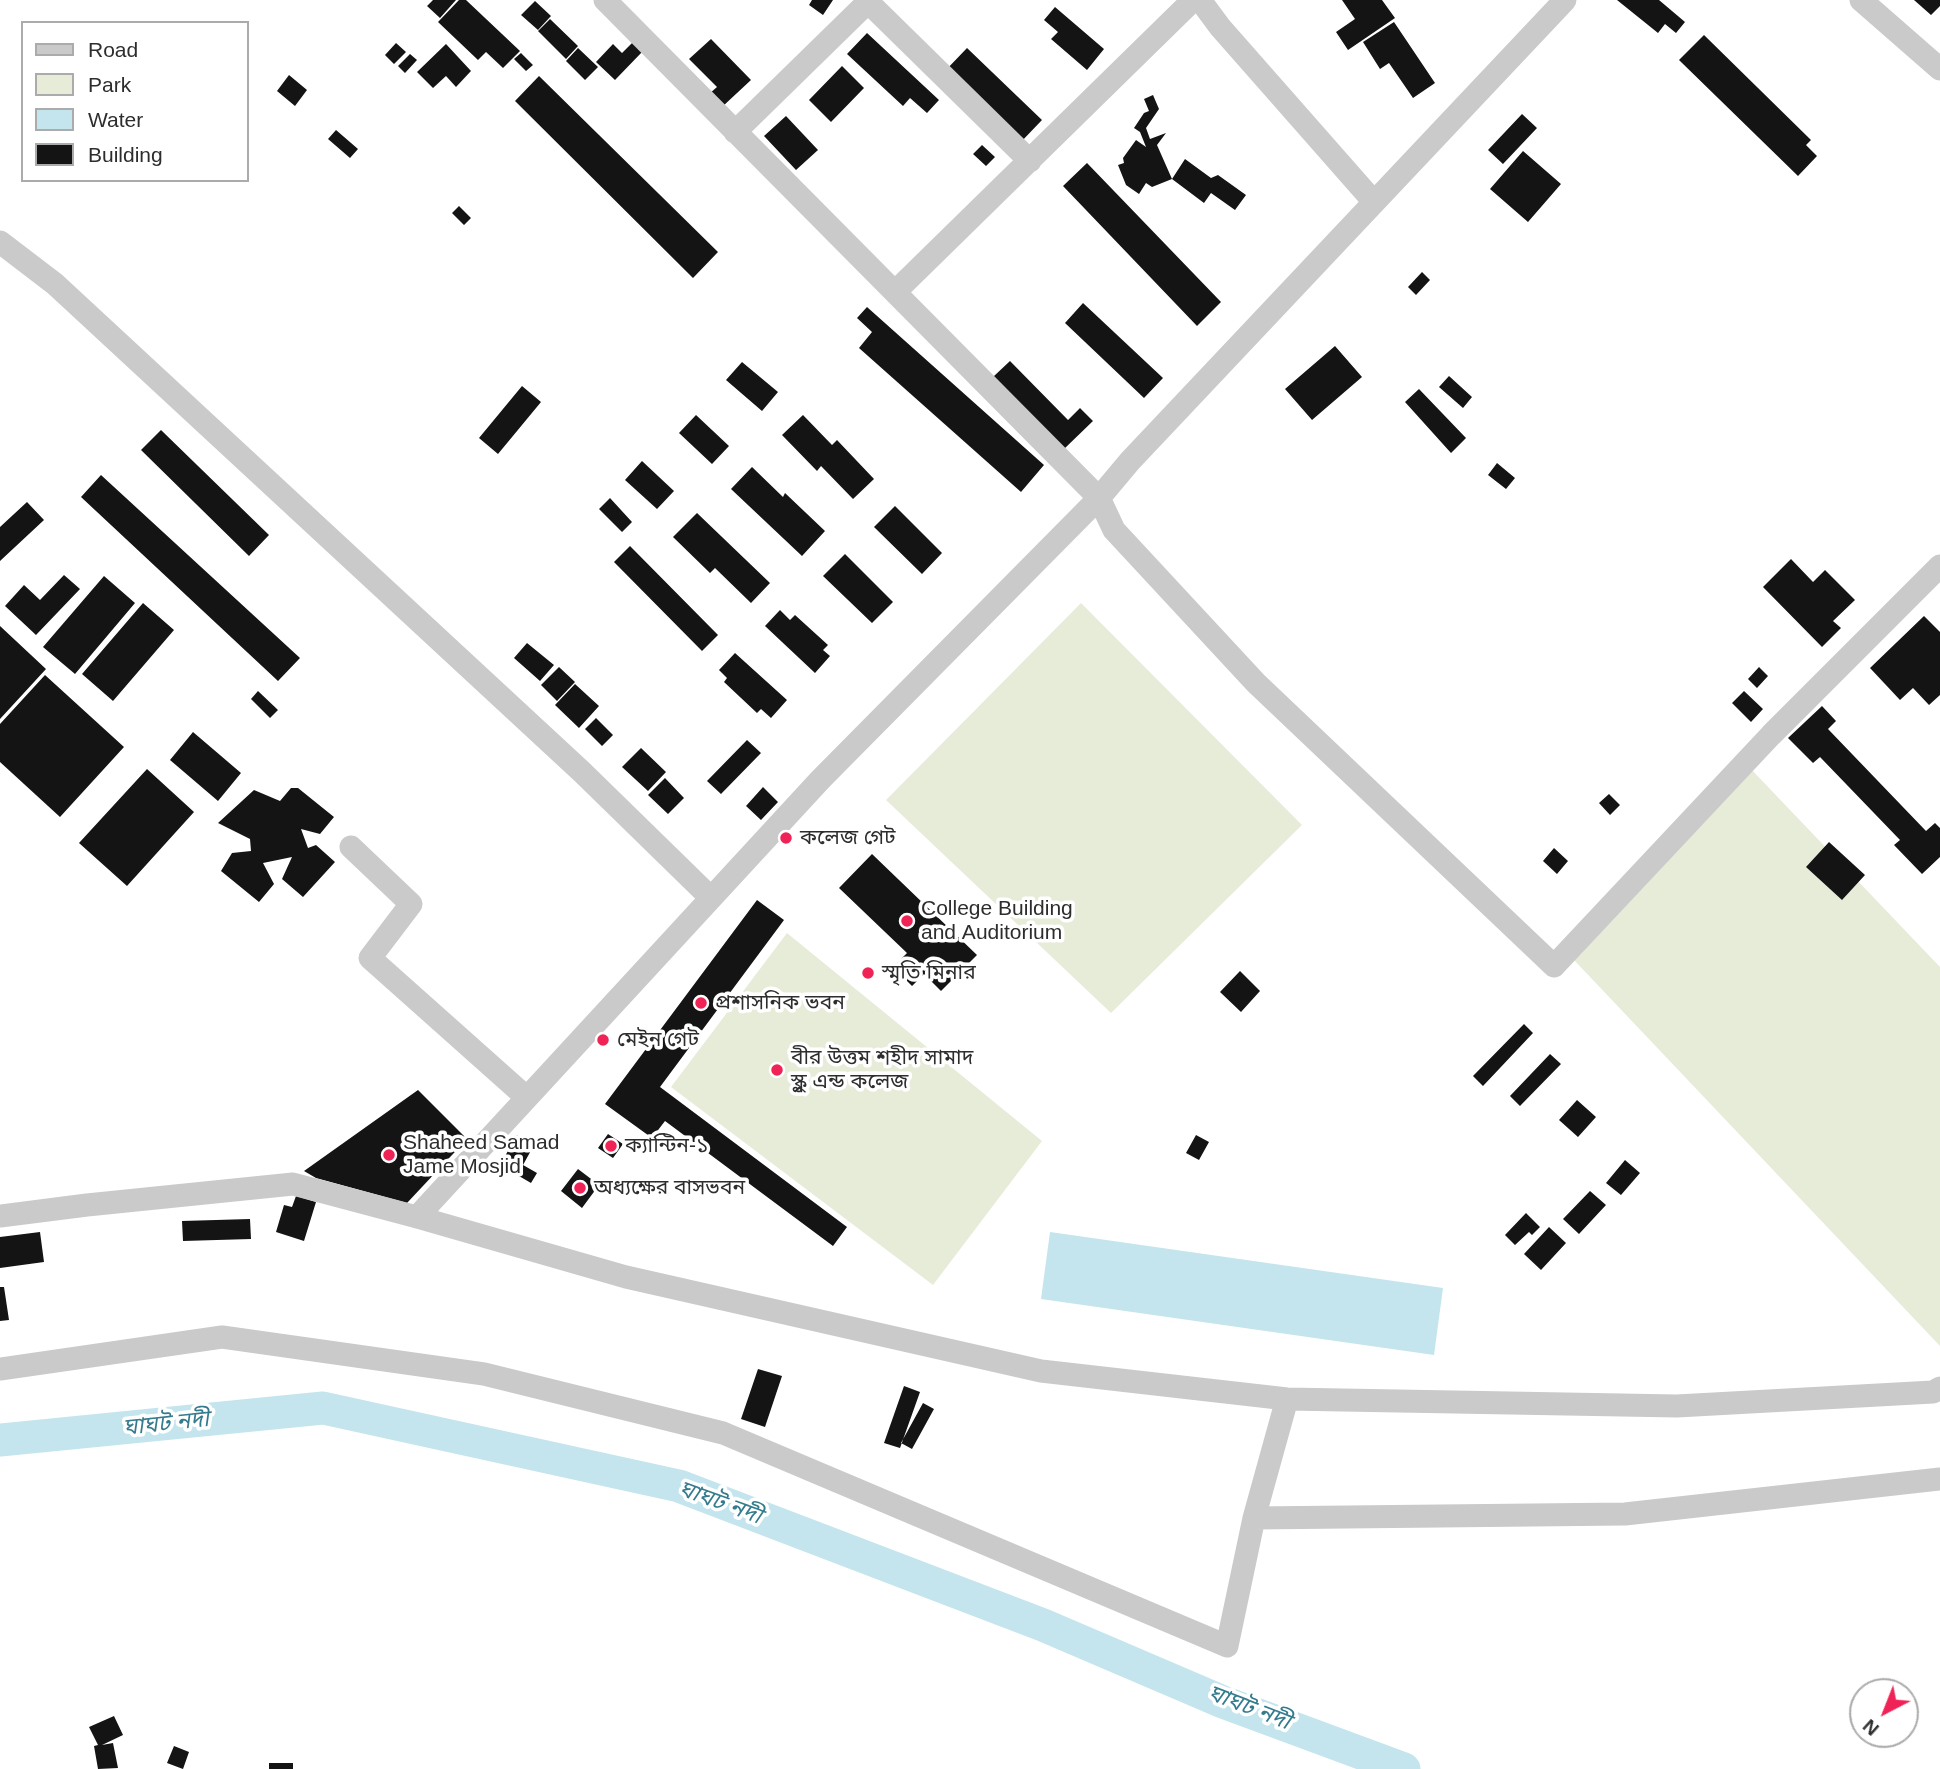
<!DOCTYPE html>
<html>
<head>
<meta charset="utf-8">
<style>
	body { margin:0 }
	#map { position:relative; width:1940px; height:1769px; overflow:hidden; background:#fff; font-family:Arial,sans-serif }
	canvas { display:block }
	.legend { position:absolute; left:21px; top:21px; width:228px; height:161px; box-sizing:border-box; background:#fff; border:2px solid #ababab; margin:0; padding:9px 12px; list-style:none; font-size:21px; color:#2d2d2d }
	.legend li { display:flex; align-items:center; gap:14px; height:35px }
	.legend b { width:35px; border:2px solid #ababab }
	.north { position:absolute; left:1849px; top:1678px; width:70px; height:70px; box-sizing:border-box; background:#fff; border:2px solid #ababab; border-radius:50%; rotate:222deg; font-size:19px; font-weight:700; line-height:28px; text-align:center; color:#2d2d2d }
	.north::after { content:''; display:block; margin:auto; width:24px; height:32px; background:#f02357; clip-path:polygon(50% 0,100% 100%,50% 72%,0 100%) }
</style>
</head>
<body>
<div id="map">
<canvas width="1940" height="1769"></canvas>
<ul class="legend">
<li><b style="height:9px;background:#cacaca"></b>Road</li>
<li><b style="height:19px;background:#e7ecd9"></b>Park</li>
<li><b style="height:19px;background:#c4e5ed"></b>Water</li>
<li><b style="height:19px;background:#141414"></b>Building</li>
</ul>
<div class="north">N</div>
</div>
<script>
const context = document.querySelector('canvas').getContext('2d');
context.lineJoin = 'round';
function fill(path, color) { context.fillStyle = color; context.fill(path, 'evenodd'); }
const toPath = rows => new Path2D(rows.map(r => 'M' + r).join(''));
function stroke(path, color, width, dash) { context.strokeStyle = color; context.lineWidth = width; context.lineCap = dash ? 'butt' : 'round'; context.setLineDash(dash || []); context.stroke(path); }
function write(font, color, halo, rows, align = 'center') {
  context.font = font + ' Arial,"Noto Sans Bengali",sans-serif'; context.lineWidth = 7; context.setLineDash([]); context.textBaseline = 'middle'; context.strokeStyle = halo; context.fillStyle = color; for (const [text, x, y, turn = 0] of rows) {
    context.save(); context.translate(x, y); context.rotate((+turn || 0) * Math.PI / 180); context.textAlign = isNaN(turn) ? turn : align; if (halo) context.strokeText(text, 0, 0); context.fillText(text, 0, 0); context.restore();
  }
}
fill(toPath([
	[1081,603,1302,825,1111,1013,886,800],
	[1749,767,1940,967,1940,1346,1573,959],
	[787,933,1042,1141,933,1285,671,1087]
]), '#e7ecd9');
fill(toPath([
	[1050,1232,1443,1288,1434,1355,1041,1299]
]), '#c4e5ed');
stroke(toPath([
	[0,1440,323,1408,679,1486,1043,1625,1223,1702,1404,1769]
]), '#c4e5ed', 33);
fill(toPath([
	[433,0,456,0,440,18,427,6],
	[459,0,466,0,520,51,503,68,486,52,478,60,438,22],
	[812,0,833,0,823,15,809,5],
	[1342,0,1382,0,1395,18,1348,50,1336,32,1355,19],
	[1617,0,1659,0,1685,22,1676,33,1665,24,1658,33],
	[1914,0,1940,0,1940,6,1931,15],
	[535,1,551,16,538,30,521,15],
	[1055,7,1104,49,1087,70,1051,39,1058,32,1044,20],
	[550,19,578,46,566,59,538,31],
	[1394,22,1435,83,1413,98,1389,63,1380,69,1363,42],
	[867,33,939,100,927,113,910,98,903,106,847,54],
	[1704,35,1811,140,1806,145,1817,156,1798,176,1679,60],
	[711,39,751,80,722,107,709,94,717,87,689,59],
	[633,42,643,51,615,80,596,62,613,44,622,53],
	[396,43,406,52,394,64,385,55],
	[446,44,471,71,456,87,446,76,433,88,417,72],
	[578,48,598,67,585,80,566,61],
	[967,48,1042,120,1019,144,944,72],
	[521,53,533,65,526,71,514,59],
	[410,54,417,60,405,73,398,66],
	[842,66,864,88,831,122,809,100],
	[289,75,307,90,295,106,277,91],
	[539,76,718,252,693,278,515,101],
	[1153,95,1159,109,1146,128,1150,139,1166,133,1157,145,1172,179,1185,159,1211,178,1218,175,1246,195,1235,210,1211,193,1204,203,1172,179,1152,187,1146,183,1139,194,1126,185,1118,165,1124,163,1123,158,1136,140,1146,147,1140,132,1134,128,1144,113,1149,111,1144,99],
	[1522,114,1537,128,1503,164,1488,150],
	[786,116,818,150,796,170,764,136],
	[336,130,358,149,350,158,328,139],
	[982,145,995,157,986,166,973,154],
	[1523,151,1561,184,1528,222,1490,189],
	[1087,163,1221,302,1197,326,1063,186],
	[459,206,471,218,464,225,452,213],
	[1422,272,1430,280,1416,295,1408,287],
	[1083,303,1163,378,1144,398,1065,323],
	[867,307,1044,465,1021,492,859,348,872,332,857,318],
	[1335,346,1362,377,1312,420,1285,389],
	[1010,361,1068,420,1080,408,1093,421,1064,449,993,377],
	[742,362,778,392,762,411,726,380],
	[1449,376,1472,397,1463,408,1439,387],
	[522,386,541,402,498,454,479,438],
	[1419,389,1466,438,1451,453,1405,402],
	[696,415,729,446,712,464,679,433],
	[803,415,832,445,837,440,874,479,853,499,821,466,817,471,782,435],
	[161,430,269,535,249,556,141,450],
	[642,461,674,491,657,509,625,480],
	[1497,463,1515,478,1506,489,1488,475],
	[752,467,783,497,785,493,825,531,802,556,731,489],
	[101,475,300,658,278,681,81,497],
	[610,498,632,522,622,532,599,509],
	[27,502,44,520,0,561,0,527],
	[895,506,942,553,922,574,874,527],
	[697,513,770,583,751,603,715,568,710,573,673,537],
	[630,546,718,635,702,651,614,562],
	[845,554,893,602,872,623,823,576],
	[1791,559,1813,582,1825,570,1855,600,1833,621,1841,628,1822,647,1763,587],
	[64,575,80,589,36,635,5,606,24,585,40,600],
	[104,576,135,603,75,674,43,647],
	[143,603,174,630,113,701,82,674],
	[780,610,790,620,795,615,828,645,823,650,830,656,815,673,765,626],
	[1924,616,1940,632,1940,695,1929,705,1913,688,1900,700,1870,668],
	[0,626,46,669,0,719],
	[527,643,554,665,540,681,514,658],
	[735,653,787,700,771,718,761,709,757,713,724,682,727,678,719,670],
	[559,667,575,682,557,701,541,685],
	[1759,667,1768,676,1757,688,1748,679],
	[45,675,124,747,60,817,0,762,0,724],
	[575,684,599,706,579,728,555,705],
	[258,691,278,710,270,718,251,699],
	[1744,691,1763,709,1751,722,1732,703],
	[1822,706,1836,721,1828,729,1926,831,1935,823,1940,828,1940,857,1922,874,1894,845,1900,840,1820,757,1813,763,1788,738],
	[596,718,613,735,602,746,585,729],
	[193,732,241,773,218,801,170,760],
	[747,740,761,753,721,794,707,781],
	[641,748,666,772,648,791,622,767],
	[147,769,194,812,127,886,79,843],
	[665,778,684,798,668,814,648,795],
	[763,787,778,802,761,820,746,806],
	[291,788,298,788,334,817,320,834,301,829,308,848,316,845,335,862,303,897,282,879,292,857,263,863,274,884,259,902,221,871,232,853,251,851,250,839,218,823,254,790,280,801],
	[1609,794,1620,805,1610,815,1599,803],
	[1829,842,1865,875,1842,900,1806,867],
	[1554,848,1568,861,1557,874,1543,861],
	[872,854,977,955,941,991,924,974,912,986,893,967,907,953,839,888],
	[757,900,784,920,660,1087,847,1227,833,1246,665,1121,652,1138,605,1104],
	[1240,971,1260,991,1241,1012,1220,992],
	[1524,1024,1533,1033,1483,1086,1473,1076],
	[1550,1054,1561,1064,1520,1106,1510,1096],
	[418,1090,467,1139,407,1203,316,1178,304,1171],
	[1577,1100,1596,1117,1578,1137,1559,1120],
	[608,1134,623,1144,613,1158,598,1148],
	[517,1135,534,1145,523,1165,537,1173,531,1183,500,1165],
	[1196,1135,1209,1142,1199,1160,1186,1153],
	[1625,1160,1640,1173,1621,1195,1606,1183],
	[578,1169,599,1185,582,1208,561,1191],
	[1590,1191,1606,1205,1579,1234,1563,1219],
	[296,1196,316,1202,304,1241,276,1232,284,1205,292,1207],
	[1526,1213,1540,1227,1532,1235,1529,1232,1515,1245,1505,1235],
	[250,1219,251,1239,183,1241,182,1221],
	[1549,1227,1566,1243,1541,1270,1524,1254],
	[40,1232,44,1262,0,1268,0,1237],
	[0,1287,4,1287,9,1320,0,1321],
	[758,1369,782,1376,765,1427,741,1419],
	[904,1386,920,1392,900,1448,884,1443],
	[923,1403,934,1409,912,1449,901,1443],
	[114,1716,123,1735,102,1745,113,1743,118,1768,98,1769,94,1746,98,1745,89,1727],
	[174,1746,189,1752,183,1769,167,1763],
	[269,1763,293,1763,293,1769,269,1769]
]), '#141414');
stroke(toPath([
	[605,0,1099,498,1114,530,1256,683,1554,966,1771,735,1940,566],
	[866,0,1030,161],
	[1200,0,1220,27,1374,202],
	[1861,0,1940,69],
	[735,132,870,0],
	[0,242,55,284,582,772,711,898],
	[895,292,1193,0],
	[351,847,411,904,370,958,526,1097],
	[0,1216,87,1205,293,1184,417,1217,626,1277,1041,1371,1287,1399,1677,1406,1933,1392,1940,1388],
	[417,1217,820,780,1099,498,1130,461,1565,0],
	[0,1369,222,1337,484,1374,723,1433,1227,1646,1254,1518,1625,1514,1940,1479],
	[1254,1518,1287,1399]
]), '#cacaca', 23);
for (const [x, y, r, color] of [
	[786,838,7,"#f02357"],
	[907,921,7,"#f02357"],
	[868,973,7,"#f02357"],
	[701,1003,7,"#f02357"],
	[603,1040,7,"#f02357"],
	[777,1070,7,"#f02357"],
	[611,1146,7,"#f02357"],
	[389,1155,7,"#f02357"],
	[580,1188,7,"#f02357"]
]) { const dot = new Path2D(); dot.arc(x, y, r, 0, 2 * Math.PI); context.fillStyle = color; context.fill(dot); stroke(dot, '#fff', 2.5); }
write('21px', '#2d2d2d', '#fff', [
	["কলেজ গেট",800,838],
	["College Building",921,909],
	["and Auditorium",921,933],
	["স্মৃতি মিনার",882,973],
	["প্রশাসনিক ভবন",715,1003],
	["মেইন গেট",617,1040],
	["বীর উত্তম শহীদ সামাদ",791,1058],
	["স্কুল এন্ড কলেজ",791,1082],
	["Shaheed Samad",403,1143],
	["Jame Mosjid",403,1167],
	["ক্যান্টিন-১",625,1146],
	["অধ্যক্ষের বাসভবন",594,1188]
], 'left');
write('italic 23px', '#347b8d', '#fff', [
	["ঘাঘট নদী",166,1424,-6],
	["ঘাঘট নদী",720,1503,20],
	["ঘাঘট নদী",1249,1708,21]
]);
</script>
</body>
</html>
